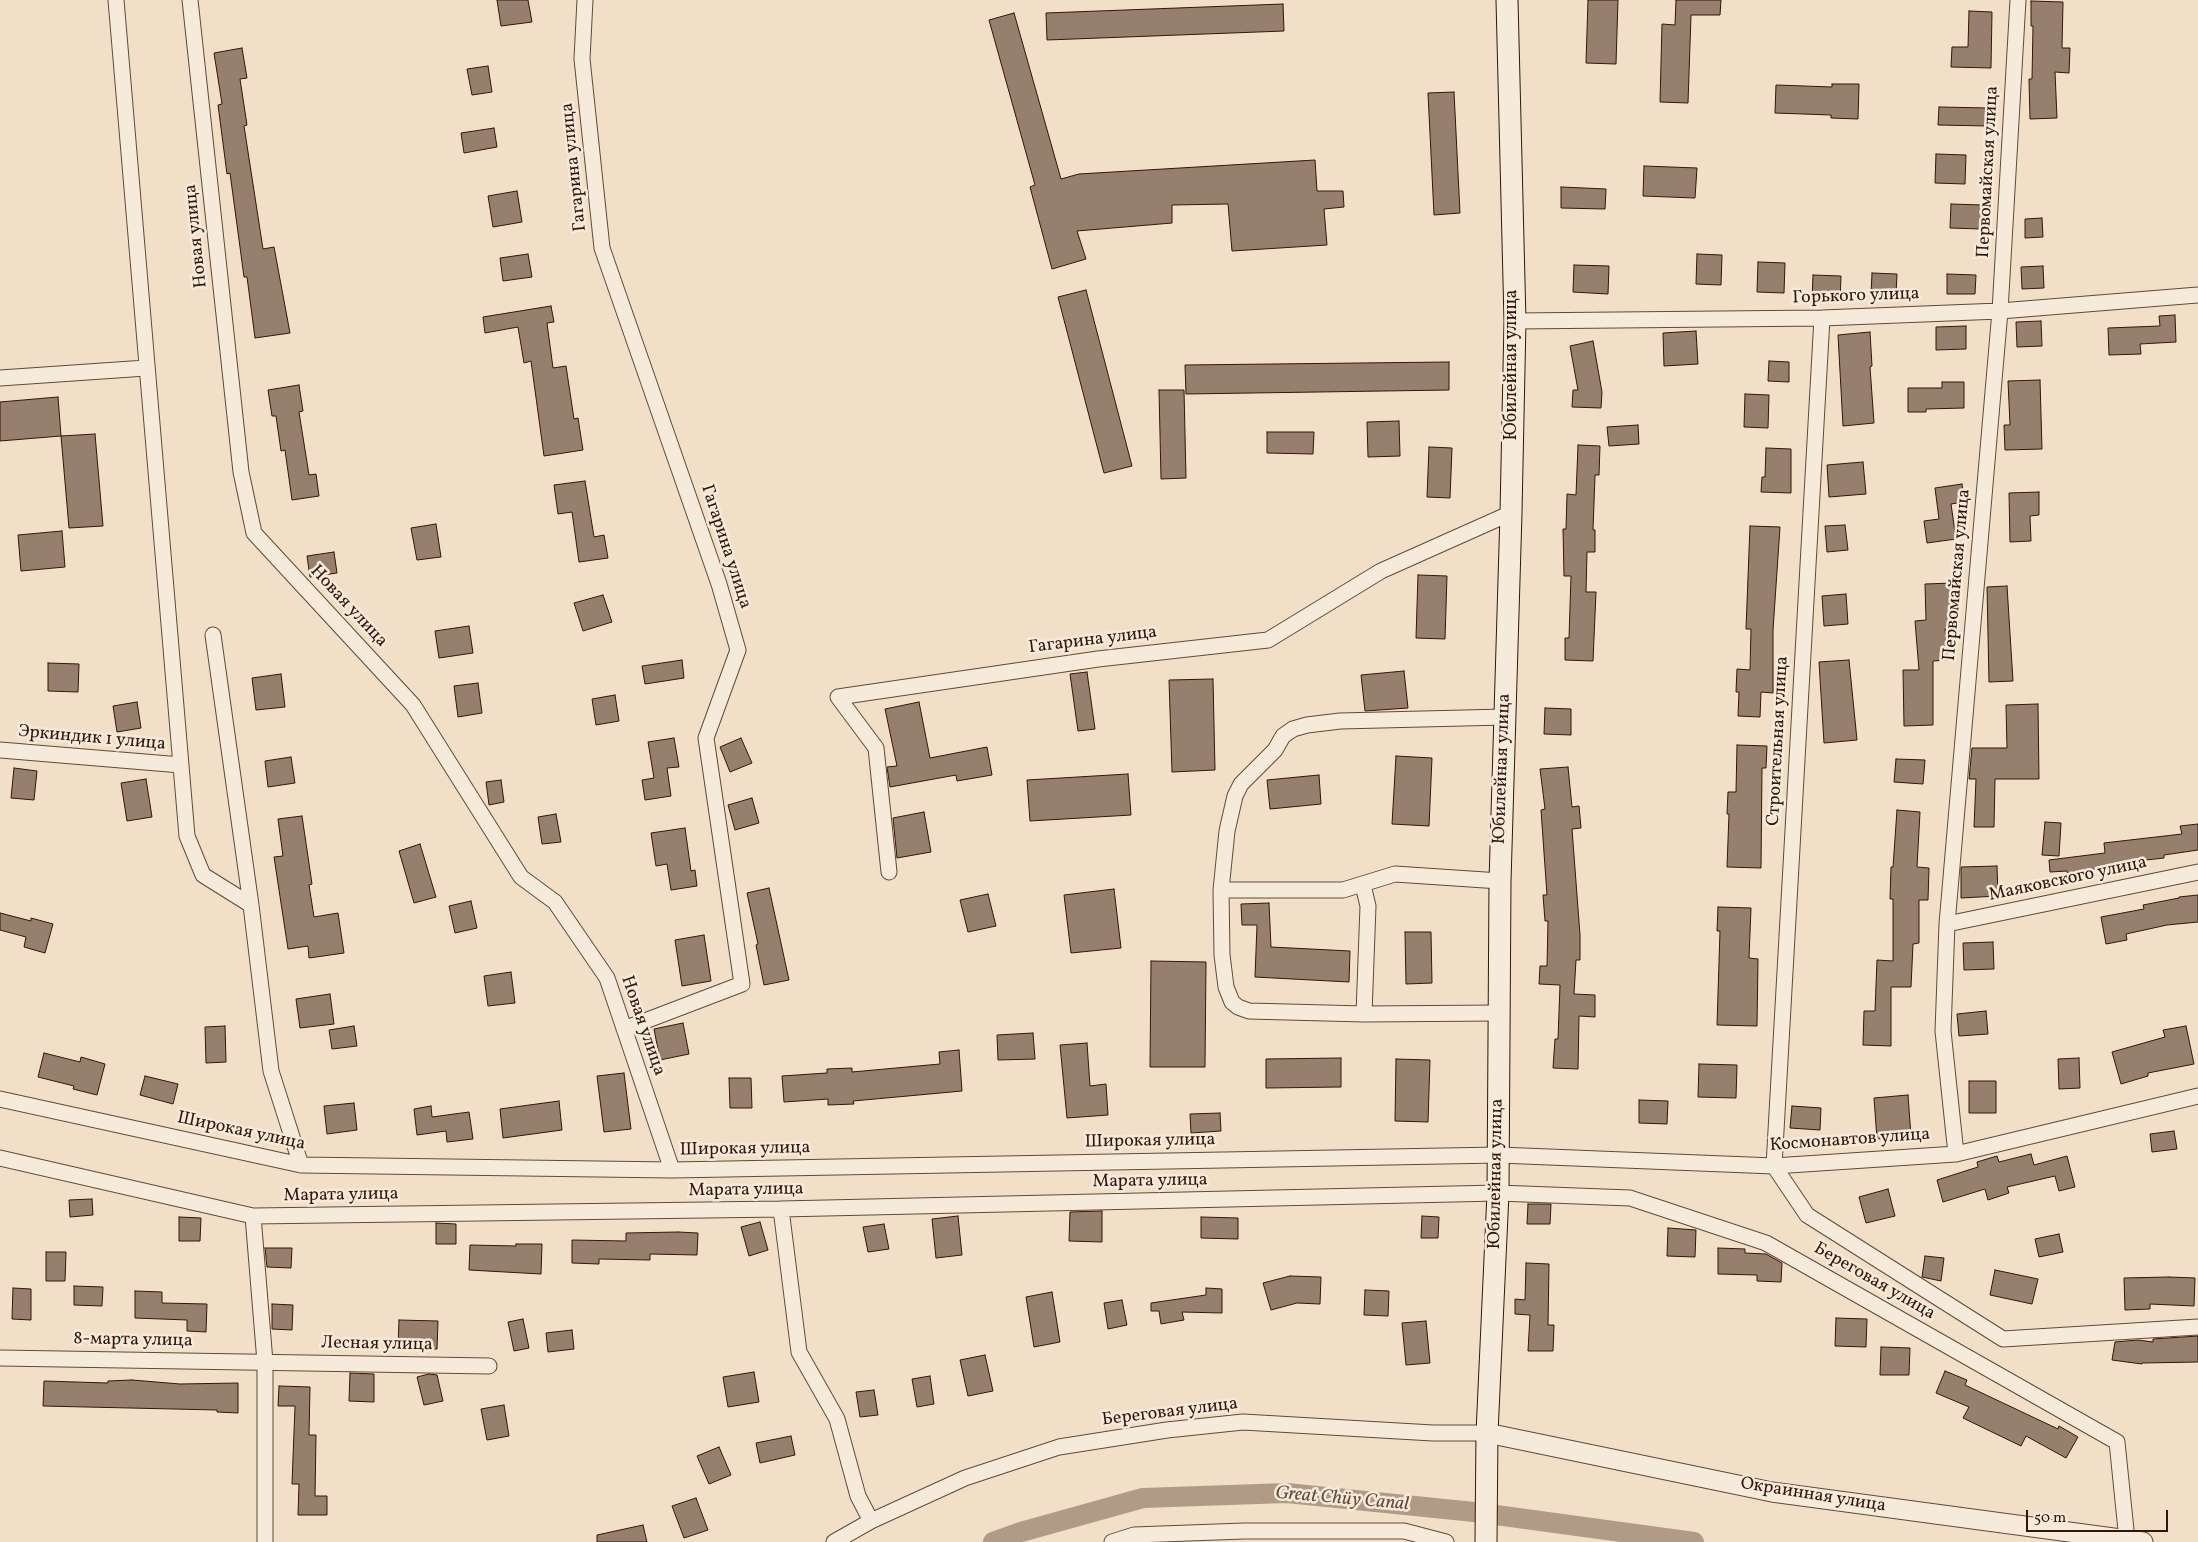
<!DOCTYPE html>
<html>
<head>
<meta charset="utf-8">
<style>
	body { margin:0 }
	#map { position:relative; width:2198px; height:1542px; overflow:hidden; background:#f1e0c7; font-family:Vollkorn,serif }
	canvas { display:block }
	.scale { position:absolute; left:2026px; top:1510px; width:142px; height:22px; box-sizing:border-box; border:2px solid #34150a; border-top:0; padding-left:6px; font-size:15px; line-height:18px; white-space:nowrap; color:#34150a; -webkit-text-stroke:4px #f6ebdb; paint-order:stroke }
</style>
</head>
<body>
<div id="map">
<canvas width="2198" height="1542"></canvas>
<div class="scale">50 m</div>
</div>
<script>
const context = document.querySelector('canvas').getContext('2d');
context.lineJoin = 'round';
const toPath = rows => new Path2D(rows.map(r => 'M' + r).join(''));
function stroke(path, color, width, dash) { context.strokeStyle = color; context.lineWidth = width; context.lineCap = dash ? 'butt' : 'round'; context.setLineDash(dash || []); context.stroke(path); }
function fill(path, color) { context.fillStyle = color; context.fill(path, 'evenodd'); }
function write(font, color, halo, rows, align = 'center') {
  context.font = font + ' Vollkorn,serif'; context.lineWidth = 5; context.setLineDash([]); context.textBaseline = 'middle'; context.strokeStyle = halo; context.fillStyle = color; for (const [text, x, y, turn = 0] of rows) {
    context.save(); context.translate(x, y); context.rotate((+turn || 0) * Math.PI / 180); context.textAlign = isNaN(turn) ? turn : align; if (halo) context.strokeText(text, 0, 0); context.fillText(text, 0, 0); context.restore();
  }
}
stroke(toPath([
	[993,1542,1021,1532,1143,1498,1287,1493,1474,1512,1694,1542]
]), '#b19b87', 20);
const building = toPath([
	[497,0,528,0,532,22,501,26,497,0],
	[1588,0,1618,0,1616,64,1586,63,1588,0],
	[1676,0,1721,0,1720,15,1691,15,1688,103,1660,102,1662,24,1675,25,1676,0],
	[2031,1,2063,2,2062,48,2070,48,2069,73,2055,72,2057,118,2030,119,2029,79,2032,79,2033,26,2031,26,2031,1],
	[1283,4,1284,31,1047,40,1046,13,1283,4],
	[1969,11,1992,12,1991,68,1951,67,1952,47,1968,47,1969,11],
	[1014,13,1061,179,1079,174,1315,160,1317,191,1343,191,1344,207,1324,209,1327,245,1232,251,1228,204,1172,205,1172,223,1077,231,1086,259,1052,269,1030,187,1035,185,989,20,1014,13],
	[242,48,247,78,240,79,247,125,244,126,263,249,274,247,290,333,255,338,247,277,244,277,230,173,227,174,218,105,222,104,214,53,242,48],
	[488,66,492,92,472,95,467,69,488,66],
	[1832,84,1859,84,1858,119,1831,118,1831,115,1775,113,1776,85,1832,87,1832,84],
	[1454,92,1460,213,1434,215,1428,93,1454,92],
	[1939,107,1989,108,1988,126,1938,125,1939,107],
	[494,128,497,147,464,153,461,133,494,128],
	[1936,154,1966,155,1965,184,1935,183,1936,154],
	[1644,166,1697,168,1695,198,1643,196,1644,166],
	[1561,187,1606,189,1605,209,1561,208,1561,187],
	[517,191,522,222,493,227,488,196,517,191],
	[1951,204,1982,205,1981,229,1950,228,1951,204],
	[2042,218,2043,237,2025,238,2025,219,2042,218],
	[528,254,532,277,503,281,500,258,528,254],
	[1697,254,1722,255,1721,285,1696,284,1697,254],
	[1758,262,1785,263,1784,293,1757,292,1758,262],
	[1574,265,1609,266,1608,294,1573,292,1574,265],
	[2043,266,2044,288,2022,289,2021,267,2043,266],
	[1872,273,1897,274,1896,295,1871,294,1872,273],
	[1947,274,1976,275,1975,294,1947,294,1947,274],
	[1813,275,1841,276,1840,301,1812,300,1813,275],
	[1086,290,1132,466,1104,473,1058,297,1086,290],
	[551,306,554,322,547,323,553,368,566,366,574,419,578,418,583,450,544,456,531,361,524,363,518,327,485,333,483,317,551,306],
	[2175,315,2176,342,2140,344,2141,354,2109,355,2108,328,2160,326,2159,316,2175,315],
	[2041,321,2042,346,2017,347,2016,322,2041,321],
	[1966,326,1966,349,1936,350,1936,327,1966,326],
	[1696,331,1698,364,1664,366,1663,333,1696,331],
	[1870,332,1872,366,1870,367,1874,423,1843,426,1838,335,1870,332],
	[1593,341,1602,392,1601,408,1572,407,1573,390,1578,390,1570,346,1593,341],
	[1769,361,1789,362,1789,382,1768,381,1769,361],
	[1449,362,1449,390,1186,394,1185,365,1449,362],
	[2040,380,2042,449,2005,450,2004,425,2010,425,2008,381,2040,380],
	[1942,382,1964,382,1964,408,1926,409,1926,412,1908,412,1908,388,1942,388,1942,382],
	[299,385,303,411,299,412,309,475,316,474,319,496,292,500,285,450,281,451,276,416,272,416,268,390,299,385],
	[1159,390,1184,390,1186,478,1161,479,1159,390],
	[1745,394,1769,395,1768,428,1744,427,1745,394],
	[58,397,61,436,0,441,0,402,58,397],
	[1399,421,1400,456,1368,457,1367,422,1399,421],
	[1638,425,1639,444,1609,446,1607,427,1638,425],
	[1267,432,1314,432,1313,454,1267,453,1267,432],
	[95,434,103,526,69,528,61,436,95,434],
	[1578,445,1600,446,1599,475,1595,475,1593,530,1595,530,1595,552,1587,552,1586,592,1596,592,1593,661,1565,660,1565,638,1569,638,1571,576,1564,576,1563,529,1566,529,1567,494,1576,495,1578,445],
	[1429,447,1452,448,1450,498,1427,497,1429,447],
	[1766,448,1791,449,1791,493,1761,492,1762,477,1765,477,1766,448],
	[1863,462,1866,494,1829,497,1827,465,1863,462],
	[585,481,594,537,604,535,608,558,579,562,572,512,558,514,554,485,585,481],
	[1962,484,1964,502,1951,504,1956,539,1927,543,1924,521,1939,519,1935,488,1962,484],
	[2039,492,2039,515,2030,516,2031,541,2010,542,2009,493,2039,492],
	[436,524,441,557,417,560,411,528,436,524],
	[1845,525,1848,550,1827,552,1825,526,1845,525],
	[1750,526,1780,527,1773,630,1773,693,1761,692,1760,717,1738,716,1739,692,1736,692,1737,669,1750,670,1751,629,1746,629,1750,526],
	[62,531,65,567,21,571,18,535,62,531],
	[334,552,337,573,310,577,307,556,334,552],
	[1418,575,1447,576,1445,639,1416,638,1418,575],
	[1953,583,1954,605,1950,605,1952,629,1945,629,1948,660,1933,661,1933,725,1904,726,1903,670,1919,670,1915,621,1926,620,1925,584,1953,583],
	[2007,586,2013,681,1989,682,1987,587,2007,586],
	[1846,594,1848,624,1824,626,1822,596,1846,594],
	[603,595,612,622,583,631,574,603,603,595],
	[469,626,473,653,439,658,435,631,469,626],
	[682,660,684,678,645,684,642,666,682,660],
	[1849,660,1857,740,1824,743,1819,662,1849,660],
	[48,663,79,664,78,692,48,691,48,663],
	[1404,671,1408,708,1365,711,1361,675,1404,671],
	[1087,672,1095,729,1078,731,1070,674,1087,672],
	[281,674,285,707,256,710,252,678,281,674],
	[1213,679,1215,770,1172,772,1169,680,1213,679],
	[478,683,482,713,458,717,454,686,478,683],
	[615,695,619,721,596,725,592,699,615,695],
	[137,702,141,728,117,732,113,706,137,702],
	[919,702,930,758,987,747,992,775,957,781,956,775,890,787,887,767,897,766,885,709,919,702],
	[2038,704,2039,779,1995,779,1994,827,1974,827,1976,779,1969,779,1972,748,2007,748,2006,705,2038,704],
	[1545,708,1571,709,1571,735,1544,734,1545,708],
	[674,738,679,767,667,768,671,796,645,800,642,780,654,778,648,742,674,738],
	[741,738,752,763,730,772,720,747,741,738],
	[1737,745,1767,746,1766,768,1762,768,1761,868,1727,867,1729,814,1727,814,1728,792,1736,792,1737,745],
	[1396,756,1432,758,1429,826,1392,824,1396,756],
	[291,757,295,783,268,787,265,761,291,757],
	[1896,759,1925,760,1923,784,1894,782,1896,759],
	[1568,767,1572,807,1579,806,1581,828,1572,829,1580,935,1580,960,1576,960,1574,994,1595,995,1595,1017,1579,1016,1578,1069,1553,1068,1555,1039,1558,1039,1560,985,1539,984,1540,966,1547,966,1548,921,1545,921,1543,895,1547,895,1541,810,1545,809,1540,769,1568,767],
	[14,768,37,771,34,800,11,798,14,768],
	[1128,774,1131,815,1030,821,1027,780,1128,774],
	[1319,775,1321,804,1270,809,1267,780,1319,775],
	[146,779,152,817,127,821,121,783,146,779],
	[501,780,504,802,489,805,486,782,501,780],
	[752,798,759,823,735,830,728,805,752,798],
	[1897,810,1920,812,1917,867,1929,868,1928,900,1919,900,1919,943,1913,944,1911,987,1891,987,1891,1046,1863,1045,1864,1011,1875,1011,1877,960,1893,961,1893,899,1890,899,1891,867,1893,867,1897,810],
	[924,812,931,852,897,858,893,818,924,812],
	[556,814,561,842,542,844,538,817,556,814],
	[302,816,312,884,309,885,314,917,338,913,344,953,309,958,308,946,288,949,274,857,283,856,278,819,302,816],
	[2045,822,2061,823,2059,856,2042,855,2045,822],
	[2198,824,2198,850,2164,855,2164,858,2119,863,2120,868,2092,869,2093,874,2068,877,2067,871,2050,872,2049,860,2105,853,2104,843,2182,834,2180,826,2198,824],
	[685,828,691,871,695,870,697,886,671,890,667,864,656,866,651,833,685,828],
	[420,844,436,897,414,903,399,851,420,844],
	[1997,866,1998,896,1961,898,1961,867,1997,866],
	[769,888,789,980,764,985,756,945,758,944,747,893,769,888],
	[1114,889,1121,948,1071,953,1064,895,1114,889],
	[988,894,996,926,968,932,960,900,988,894],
	[2198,895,2198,922,2167,925,2126,934,2127,940,2106,944,2101,917,2144,909,2143,905,2179,898,2179,897,2198,895],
	[471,901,477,928,455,933,449,906,471,901],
	[1269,903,1271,947,1350,951,1349,982,1255,977,1257,925,1242,925,1241,904,1269,903],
	[1718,907,1751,908,1749,958,1758,959,1757,1026,1717,1025,1720,931,1717,931,1718,907],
	[0,913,31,921,31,918,53,924,45,953,24,947,26,937,0,930,0,913],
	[1405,932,1431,932,1432,983,1406,984,1405,932],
	[704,935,711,981,682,986,675,940,704,935],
	[1993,942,1994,969,1964,970,1963,943,1993,942],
	[1151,961,1206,962,1205,1067,1150,1067,1151,961],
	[511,972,515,1003,488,1006,484,976,511,972],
	[330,994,334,1024,300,1028,296,999,330,994],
	[1986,1011,1988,1034,1959,1036,1957,1014,1986,1011],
	[683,1023,689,1054,660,1060,654,1029,683,1023],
	[225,1026,226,1062,206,1063,205,1027,225,1026],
	[354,1026,357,1046,332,1049,329,1030,354,1026],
	[2186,1026,2194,1064,2148,1073,2148,1076,2121,1084,2112,1052,2165,1037,2163,1030,2186,1026],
	[1033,1033,1035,1059,998,1060,997,1035,1033,1033],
	[1087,1043,1090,1086,1106,1084,1108,1115,1067,1118,1060,1045,1087,1043],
	[959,1050,962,1091,853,1101,854,1104,828,1105,828,1099,784,1102,782,1076,827,1073,827,1069,852,1068,852,1072,940,1064,939,1052,959,1050],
	[44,1053,80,1062,81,1057,105,1064,97,1095,73,1089,74,1086,38,1077,44,1053],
	[1341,1058,1341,1087,1266,1088,1266,1059,1341,1058],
	[2079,1058,2080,1088,2059,1089,2058,1059,2079,1058],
	[1396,1059,1430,1060,1428,1122,1395,1121,1396,1059],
	[1699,1064,1737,1065,1736,1098,1698,1097,1699,1064],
	[624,1073,631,1129,604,1132,597,1076,624,1073],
	[145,1076,178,1084,173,1104,140,1095,145,1076],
	[729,1078,751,1078,752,1108,730,1108,729,1078],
	[1969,1081,1996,1081,1996,1113,1969,1113,1969,1081],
	[1908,1095,1911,1136,1877,1139,1874,1098,1908,1095],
	[1639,1100,1668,1101,1667,1124,1639,1123,1639,1100],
	[559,1101,562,1130,503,1138,500,1109,559,1101],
	[354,1103,357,1130,327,1134,324,1106,354,1103],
	[431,1106,432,1117,469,1112,473,1139,447,1142,446,1131,417,1135,414,1109,431,1106],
	[1792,1106,1821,1108,1820,1130,1790,1128,1792,1106],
	[1220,1113,1221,1131,1191,1133,1190,1114,1220,1113],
	[2174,1131,2177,1149,2152,1152,2150,1134,2174,1131],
	[2031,1154,2034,1165,2067,1156,2075,1187,2059,1191,2055,1176,2007,1187,2009,1193,1988,1200,1985,1189,1943,1202,1937,1180,1978,1167,1977,1162,1997,1156,1999,1162,2031,1154],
	[1888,1189,1895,1216,1866,1223,1859,1197,1888,1189],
	[92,1199,93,1215,70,1217,69,1200,92,1199],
	[1528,1204,1551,1204,1550,1224,1527,1224,1528,1204],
	[1102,1211,1102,1242,1069,1241,1070,1212,1102,1211],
	[958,1216,962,1255,936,1258,932,1219,958,1216],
	[1422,1216,1439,1217,1438,1238,1421,1238,1422,1216],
	[179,1217,201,1218,200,1241,179,1241,179,1217],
	[1201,1217,1238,1218,1238,1239,1201,1238,1201,1217],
	[760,1222,768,1250,749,1256,741,1227,760,1222],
	[436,1223,456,1224,456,1244,436,1244,436,1223],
	[884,1224,889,1249,868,1252,863,1227,884,1224],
	[1668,1228,1696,1230,1695,1257,1667,1256,1668,1228],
	[678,1232,698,1233,697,1255,650,1254,650,1260,599,1259,599,1264,572,1263,572,1240,626,1241,626,1233,678,1232],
	[2059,1234,2063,1252,2039,1257,2035,1239,2059,1234],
	[516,1244,542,1244,541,1274,469,1270,470,1245,516,1246,516,1244],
	[265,1248,292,1248,291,1268,267,1267,265,1248],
	[1718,1248,1745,1249,1745,1253,1766,1254,1782,1263,1781,1282,1757,1281,1757,1275,1718,1274,1718,1248],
	[46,1252,66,1252,65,1281,46,1281,46,1252],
	[1925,1256,1944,1258,1941,1281,1922,1277,1925,1256],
	[1526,1263,1549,1264,1548,1325,1554,1325,1553,1351,1528,1351,1530,1315,1515,1314,1515,1299,1525,1300,1526,1263],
	[1995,1270,2038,1279,2032,1304,1990,1295,1995,1270],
	[1290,1276,1321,1277,1320,1304,1297,1303,1271,1310,1263,1283,1290,1276],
	[2169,1277,2195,1278,2194,1306,2150,1304,2150,1309,2125,1310,2124,1278,2169,1277],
	[74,1286,103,1287,102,1306,74,1305,74,1286],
	[13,1288,31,1289,31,1320,12,1319,13,1288],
	[1206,1288,1222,1289,1222,1313,1182,1312,1184,1320,1161,1324,1159,1311,1151,1311,1151,1303,1206,1295,1206,1288],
	[1365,1290,1389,1291,1388,1316,1364,1315,1365,1290],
	[135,1291,162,1292,162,1303,207,1304,206,1332,187,1331,187,1320,135,1318,135,1291],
	[1052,1292,1060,1342,1034,1347,1026,1297,1052,1292],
	[1122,1300,1127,1325,1108,1329,1104,1303,1122,1300],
	[272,1304,293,1305,292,1330,272,1329,272,1304],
	[1836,1318,1867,1319,1866,1347,1835,1346,1836,1318],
	[523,1319,529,1348,514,1351,508,1322,523,1319],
	[399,1320,438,1321,437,1349,398,1348,399,1320],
	[1426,1321,1430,1363,1406,1365,1402,1323,1426,1321],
	[572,1330,574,1349,548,1352,546,1333,572,1330],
	[2198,1336,2198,1362,2142,1363,2142,1364,2112,1360,2115,1342,2138,1340,2153,1342,2153,1339,2198,1336],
	[1881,1347,1910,1348,1909,1375,1880,1375,1881,1347],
	[985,1355,993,1391,968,1396,960,1360,985,1355],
	[1945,1371,1967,1380,1965,1385,2058,1429,2059,1426,2078,1437,2066,1458,2026,1436,2021,1446,1963,1418,1969,1407,1936,1393,1945,1371],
	[754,1372,759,1402,728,1407,723,1377,754,1372],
	[350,1373,374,1374,374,1402,349,1401,350,1373],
	[429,1374,437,1375,443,1401,424,1405,417,1377,429,1374],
	[930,1376,934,1404,917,1407,912,1379,930,1376],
	[132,1380,180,1384,238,1383,238,1413,217,1412,217,1410,43,1406,44,1381,108,1383,108,1381,132,1380],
	[279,1386,310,1387,309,1435,316,1435,315,1496,327,1496,327,1515,298,1515,299,1484,292,1484,295,1406,278,1406,279,1386],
	[874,1390,878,1415,860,1417,856,1392,874,1390],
	[504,1405,509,1436,487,1440,481,1409,504,1405],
	[791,1436,795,1455,760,1463,756,1443,791,1436],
	[719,1447,731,1475,709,1484,697,1456,719,1447],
	[696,1498,708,1530,684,1538,672,1506,696,1498],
	[643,1525,647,1542,597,1542,597,1535,643,1525]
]);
fill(building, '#967f6c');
stroke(building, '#34150a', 1);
const minor = toPath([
	[116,0,187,836,203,875,251,905,271,1071,301,1165],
	[190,0,241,472,254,533,413,705,521,877,555,902,607,978,672,1170],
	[585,0,582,59,602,248,719,584,738,650,706,738,742,984,624,1029],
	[1822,318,1774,1166,1807,1215,2003,1339,2198,1327],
	[1515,321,1822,318,2000,311,2198,295],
	[0,378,146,368],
	[213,635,251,905],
	[0,750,181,765],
	[889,872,876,748,838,697,1098,659,1268,640,1381,571,1511,513],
	[1363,885,1368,906,1364,1014],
	[1221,890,1343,890,1395,874,1500,881],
	[1947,924,2198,872],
	[1499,1013,1364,1014,1249,1011,1238,1007,1232,1002,1226,987,1222,955,1221,890,1227,831,1235,796,1241,784,1275,750,1283,736,1293,729,1307,725,1340,721,1505,717],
	[0,1099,301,1165,672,1170,1499,1155,1774,1166,1956,1154,2198,1096],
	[1956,1154,1943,1031,1947,924,2000,311,2018,0],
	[0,1158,253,1216,781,1209,1498,1193,1630,1198,1766,1243,2117,1442,2127,1540],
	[781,1209,799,1352,837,1419,858,1496,871,1521,834,1542],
	[253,1216,265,1362,265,1542],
	[0,1358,489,1366],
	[871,1521,965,1478,1059,1447,1167,1430,1243,1422,1433,1433,1487,1433],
	[1112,1542,1134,1535,1244,1531,1404,1531,1446,1542]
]);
const tertiary = toPath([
	[1487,1433,1772,1492,2143,1542]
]);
const secondary = toPath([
	[1486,1542,1487,1433,1498,1193,1500,881,1511,513,1515,321,1507,0]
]);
stroke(minor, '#634839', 17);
stroke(tertiary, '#634839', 21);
stroke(secondary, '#34150a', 23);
stroke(minor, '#f6ebdb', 15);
stroke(tertiary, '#f6ebdb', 19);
stroke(secondary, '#f6ebdb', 21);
write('18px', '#34150a', '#f6ebdb', [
	["Гагарина улица",575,167,-96],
	["Первомайская улица",1989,172,-87],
	["Новая улица",197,236,-96],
	["Горького улица",1856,297,-2],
	["Юбилейная улица",1513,365,-90],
	["Гагарина улица",725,547,72],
	["Первомайская улица",1958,575,-85],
	["Новая улица",348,607,47],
	["Гагарина улица",1093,641,-7],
	["Эркиндик 1 улица",92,739,5],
	["Строительная улица",1779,741,-87],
	["Юбилейная улица",1503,769,-88],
	["Маяковского улица",2068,880,-12],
	["Новая улица",642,1026,71],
	["Широкая улица",241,1132,12],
	["Космонавтов улица",1850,1141,-4],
	["Широкая улица",1150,1142,-1],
	["Широкая улица",745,1150,-1],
	["Юбилейная улица",1497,1174,-89],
	["Марата улица",1150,1182,-1],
	["Марата улица",746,1191,-1],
	["Марата улица",341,1196,-1],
	["Береговая улица",1874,1282,30],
	["8-марта улица",133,1341,1],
	["Лесная улица",377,1345,1],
	["Береговая улица",1170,1413,-7],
	["Окраинная улица",1813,1496,9]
]);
write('italic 19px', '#664b3c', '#f6ebdb', [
	["Great Chüy Canal",1342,1500,5]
]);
</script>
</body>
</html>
